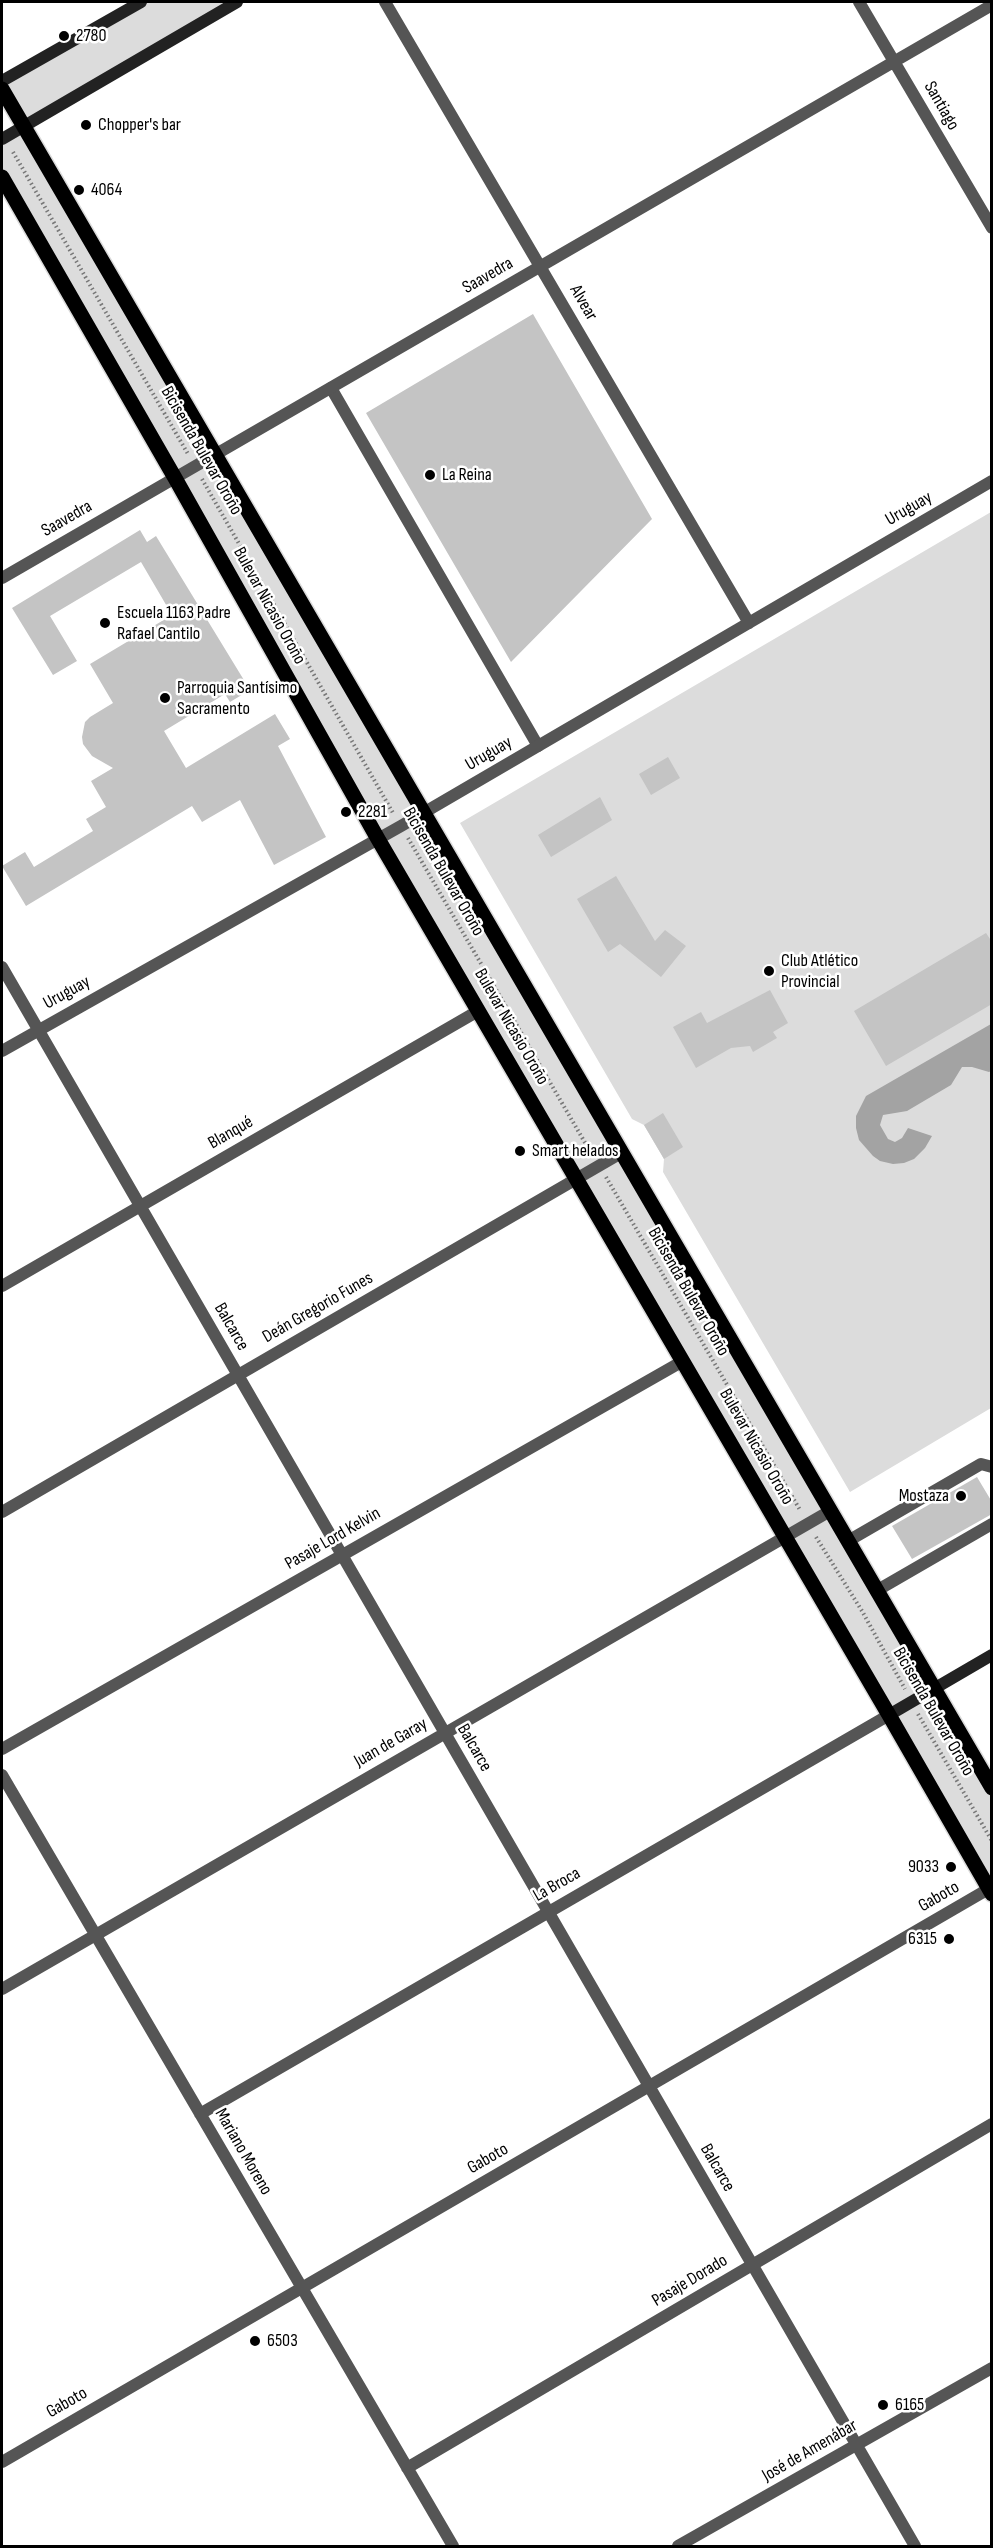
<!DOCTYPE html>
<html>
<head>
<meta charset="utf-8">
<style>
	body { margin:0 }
	#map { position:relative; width:993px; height:2548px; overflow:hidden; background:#fff; font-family:"Sofia Sans Condensed",sans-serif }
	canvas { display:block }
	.frame { position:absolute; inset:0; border:3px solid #000; pointer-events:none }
</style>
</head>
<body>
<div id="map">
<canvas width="993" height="2548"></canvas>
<div class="frame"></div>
</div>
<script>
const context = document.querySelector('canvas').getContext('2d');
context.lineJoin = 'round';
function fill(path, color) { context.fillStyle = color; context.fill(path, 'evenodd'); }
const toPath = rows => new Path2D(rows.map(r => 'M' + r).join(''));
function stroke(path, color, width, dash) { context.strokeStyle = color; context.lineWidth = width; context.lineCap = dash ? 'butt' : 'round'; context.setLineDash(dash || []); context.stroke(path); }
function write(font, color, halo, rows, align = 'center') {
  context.font = font + ' "Sofia Sans Condensed",sans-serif'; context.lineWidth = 5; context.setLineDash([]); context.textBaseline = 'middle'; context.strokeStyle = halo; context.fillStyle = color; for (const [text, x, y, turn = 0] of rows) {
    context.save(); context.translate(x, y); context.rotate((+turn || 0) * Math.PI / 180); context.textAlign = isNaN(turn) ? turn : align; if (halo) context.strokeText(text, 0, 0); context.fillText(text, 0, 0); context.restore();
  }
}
fill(toPath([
	[141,2,237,2,24,125,991,1788,991,1894,2,177,2,139,23,126,2,81],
	[991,512,991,1408,850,1492,663,1172,664,1159,644,1125,632,1119,460,823]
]), '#dcdcdc');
fill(toPath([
	[991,1024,991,1071,989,1072,972,1067,962,1067,951,1085,907,1111,883,1115,880,1125,888,1139,895,1142,902,1138,908,1128,932,1136,925,1148,914,1159,904,1163,893,1164,880,1161,873,1156,859,1140,856,1128,856,1116,866,1096]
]), '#a3a3a3');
fill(toPath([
	[533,314,652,519,511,662,366,413],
	[140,530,147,542,156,536,250,690,230,702,225,694,164,731,186,768,275,714,290,739,278,746,326,837,274,865,240,800,202,822,192,806,26,906,2,866,25,852,34,867,93,831,86,819,106,807,91,781,113,768,92,756,83,744,82,737,85,722,90,717,113,703,90,664,172,615,141,562,50,616,77,661,53,675,12,608],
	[668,757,680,778,651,795,639,774],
	[600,797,612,820,551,857,538,835],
	[616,876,655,941,665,930,686,946,661,977,620,944,608,952,577,899],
	[986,933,992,942,992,1004,886,1066,854,1011],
	[770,990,788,1023,773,1032,777,1038,753,1052,750,1046,731,1048,696,1068,673,1027,701,1012,707,1023],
	[663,1113,683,1147,664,1159,644,1125],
	[977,1477,992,1502,992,1514,912,1559,892,1526]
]), '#c4c4c4');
const primary = toPath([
	[2,89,992,1788],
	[2,177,175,478,378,839,889,1715,992,1894]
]);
stroke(primary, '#dbdbdb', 18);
stroke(toPath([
	[13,152,188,454],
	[202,479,393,813],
	[408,838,591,1153],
	[606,1177,800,1510],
	[816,1537,862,1611,905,1689],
	[918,1714,992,1841]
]), '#777', 4, [1.5, 3]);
stroke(toPath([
	[331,388,538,746],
	[848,1541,981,1464,992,1467],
	[876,1591,992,1524]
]), '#555', 12);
stroke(toPath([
	[385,2,749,623],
	[859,2,992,228],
	[2,578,992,5],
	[2,967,915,2546],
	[2,1051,401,826,992,481],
	[2,1286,478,1011],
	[2,1512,621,1153],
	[2,1749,683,1361],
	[2,1775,453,2546],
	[2,1989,830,1511],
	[200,2114,889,1715],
	[2,2462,992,1887],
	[407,2468,992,2124],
	[678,2546,992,2368]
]), '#555', 12);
stroke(toPath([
	[2,81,141,2],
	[2,139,237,2],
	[889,1715,992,1655]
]), '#222', 12);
stroke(primary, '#000', 15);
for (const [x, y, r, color] of [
	[64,36,6,"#000"],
	[86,125,6,"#000"],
	[79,190,6,"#000"],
	[430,475,6,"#000"],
	[105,623,6,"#000"],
	[165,698,6,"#000"],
	[346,812,6,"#000"],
	[769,971,6,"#000"],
	[520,1151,6,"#000"],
	[961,1496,6,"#000"],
	[951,1867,6,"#000"],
	[949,1939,6,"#000"],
	[255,2341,6,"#000"],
	[883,2405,6,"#000"]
]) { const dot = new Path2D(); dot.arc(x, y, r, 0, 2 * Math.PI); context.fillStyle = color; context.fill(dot); stroke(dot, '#fff', 2); }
write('18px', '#000', '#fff', [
	["2780",76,36],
	["Chopper's bar",98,125],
	["4064",91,190],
	["La Reina",442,475],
	["Escuela 1163 Padre",117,613],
	["Rafael Cantilo",117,634],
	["Parroquia Santísimo",177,688],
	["Sacramento",177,709],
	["2281",358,812],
	["Club Atlético",781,961],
	["Provincial",781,982],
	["Smart helados",532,1151],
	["Mostaza",949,1496,"right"],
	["9033",939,1867,"right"],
	["6315",937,1939,"right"],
	["6503",267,2341],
	["6165",895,2405]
], 'left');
write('18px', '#000', '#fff', [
	["Santiago",941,106,60],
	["Saavedra",488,276,-30],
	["Alvear",583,303,60],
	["Bicisenda Bulevar Oroño",201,451,60],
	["Uruguay",909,509,-30],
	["Saavedra",67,519,-30],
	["Bulevar Nicasio Oroño",269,606,61],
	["Uruguay",489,754,-30],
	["Bicisenda Bulevar Oroño",443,872,60],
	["Uruguay",67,993,-29],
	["Bulevar Nicasio Oroño",511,1027,60],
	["Blanqué",231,1133,-30],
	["Bicisenda Bulevar Oroño",688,1292,60],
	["Deán Gregorio Funes",318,1308,-30],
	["Balcarce",231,1327,60],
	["Bulevar Nicasio Oroño",756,1447,60],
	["Pasaje Lord Kelvin",333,1539,-30],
	["Bicisenda Bulevar Oroño",933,1712,60],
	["Juan de Garay",391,1743,-30],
	["Balcarce",474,1748,60],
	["La Broca",557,1885,-30],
	["Gaboto",939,1897,-30],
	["Mariano Moreno",243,2152,60],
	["Gaboto",488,2159,-30],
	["Balcarce",717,2168,60],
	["Pasaje Dorado",690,2281,-31],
	["Gaboto",67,2403,-30],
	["José de Amenábar",810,2451,-30]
]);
</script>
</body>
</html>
